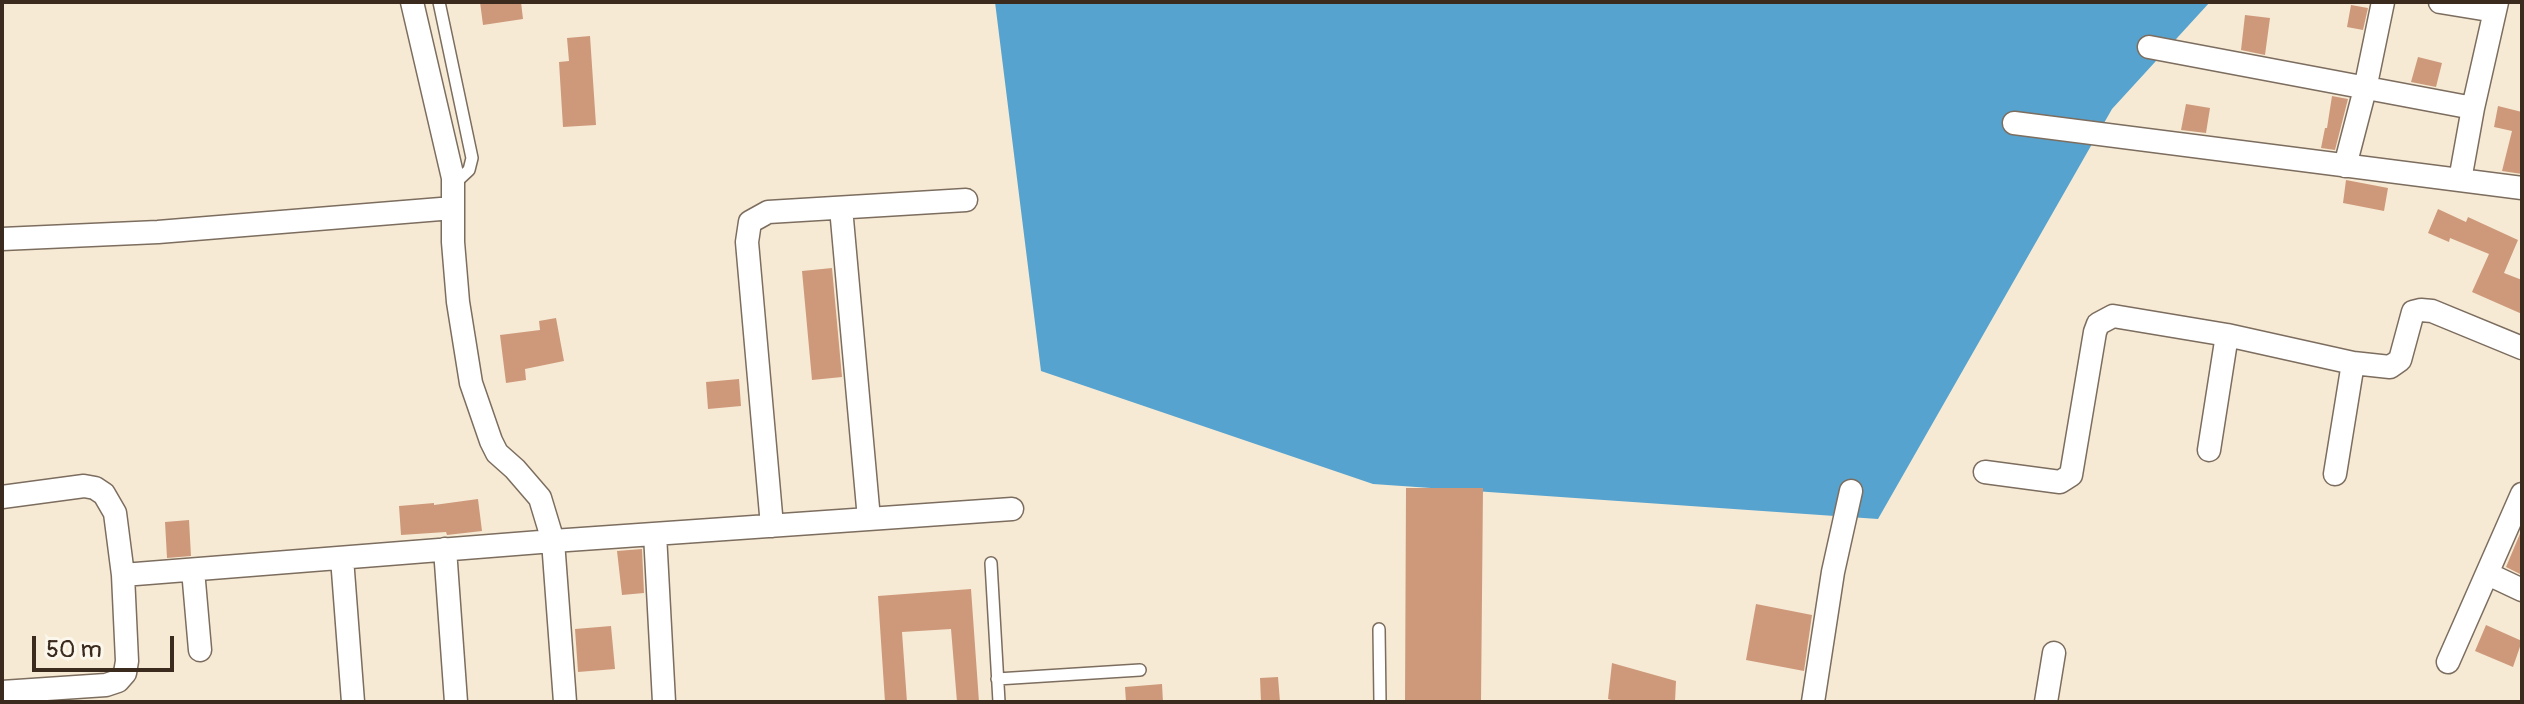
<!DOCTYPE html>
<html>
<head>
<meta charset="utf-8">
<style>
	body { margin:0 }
	#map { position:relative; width:2524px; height:704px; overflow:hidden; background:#f6ead5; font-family:Pangolin,sans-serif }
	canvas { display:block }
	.frame { position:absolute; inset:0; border:4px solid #3b2a1e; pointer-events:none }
	.scale { position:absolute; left:32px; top:636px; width:142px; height:36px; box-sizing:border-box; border:4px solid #3b2a1e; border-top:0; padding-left:10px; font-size:24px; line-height:28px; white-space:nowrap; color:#3b2a1e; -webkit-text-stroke:6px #fbf7ec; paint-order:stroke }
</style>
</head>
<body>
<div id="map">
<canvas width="2524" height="704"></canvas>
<div class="frame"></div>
<div class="scale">50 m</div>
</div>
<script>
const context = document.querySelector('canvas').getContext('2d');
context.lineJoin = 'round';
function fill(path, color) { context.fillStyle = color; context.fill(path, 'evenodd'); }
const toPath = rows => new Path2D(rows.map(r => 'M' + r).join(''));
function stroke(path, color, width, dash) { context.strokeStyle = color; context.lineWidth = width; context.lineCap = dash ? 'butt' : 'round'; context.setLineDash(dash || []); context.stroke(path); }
fill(toPath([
	[995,2,2210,2,2112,109,1878,519,1373,484,1041,371]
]), '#57a3cf');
fill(toPath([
	[480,2,521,2,523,19,483,25],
	[2351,5,2368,8,2363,30,2347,27],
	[2245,15,2270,18,2265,55,2241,50],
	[590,36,596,125,563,127,559,62,569,61,567,38],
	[2418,57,2442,63,2436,87,2411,82],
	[2332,96,2348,99,2335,150,2321,148,2325,128,2327,128],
	[2186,104,2210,108,2206,133,2181,130],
	[2498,106,2522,112,2522,174,2502,171,2512,131,2494,127],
	[2346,180,2388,188,2384,211,2343,203],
	[2438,209,2466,222,2468,217,2518,240,2504,273,2522,280,2522,314,2472,292,2489,254,2450,238,2449,242,2428,233],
	[832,268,842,377,812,380,802,271],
	[556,318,564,361,525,369,526,380,506,383,500,335,540,330,539,321],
	[739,379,741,406,708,409,706,382],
	[1406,488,1483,488,1481,702,1405,702],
	[478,499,482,531,447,535,446,532,401,535,399,506,434,503,434,505],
	[189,520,191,556,167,558,165,522],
	[2522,529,2522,575,2506,567],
	[642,549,644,593,622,595,617,551],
	[971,589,979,702,957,702,951,629,902,632,907,702,885,702,878,596],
	[1756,604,1812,615,1804,671,1746,660],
	[2486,625,2522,641,2513,667,2475,651],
	[611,626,615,669,578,672,575,629],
	[1612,663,1676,681,1675,702,1618,702,1608,699],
	[1278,677,1280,702,1261,702,1260,678],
	[1162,684,1163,702,1126,702,1125,687]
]), '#ce997a');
const lane = toPath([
	[439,2,472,158,469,170,455,183],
	[991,563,999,702],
	[1379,629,1380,702],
	[997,679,1140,670]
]);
const street = toPath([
	[412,2,453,178,453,242,458,302,471,383,491,441,497,453,515,469,540,498,553,541,565,702],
	[2440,2,2495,11],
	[2149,47,2473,108,2497,2],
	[2014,123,2522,188],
	[2345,166,2365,89,2383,2],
	[2460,180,2473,108],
	[841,208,869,519],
	[2,239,158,232,453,208],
	[2209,450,2227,335],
	[1985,472,2060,482,2071,475,2095,332,2098,324,2113,316,2227,335,2353,363,2390,367,2400,360,2413,312,2421,310,2432,311,2522,348],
	[2335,474,2353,363],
	[2,497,84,486,95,488,104,494,115,513,123,575,127,661,125,673,118,681,106,685,2,692],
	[772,526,747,242,750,222,768,212,966,200],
	[655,534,664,702],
	[445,549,456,702],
	[342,558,353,702],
	[193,570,200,650],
	[2488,574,2522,590],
	[123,575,553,541,1012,509],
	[2448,662,2522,494],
	[1813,702,1833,572,1851,491],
	[2046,702,2054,653]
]);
stroke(lane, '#7c6d5e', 14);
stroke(street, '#7c6d5e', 25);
stroke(lane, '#fff', 11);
stroke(street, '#fff', 22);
</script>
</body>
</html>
